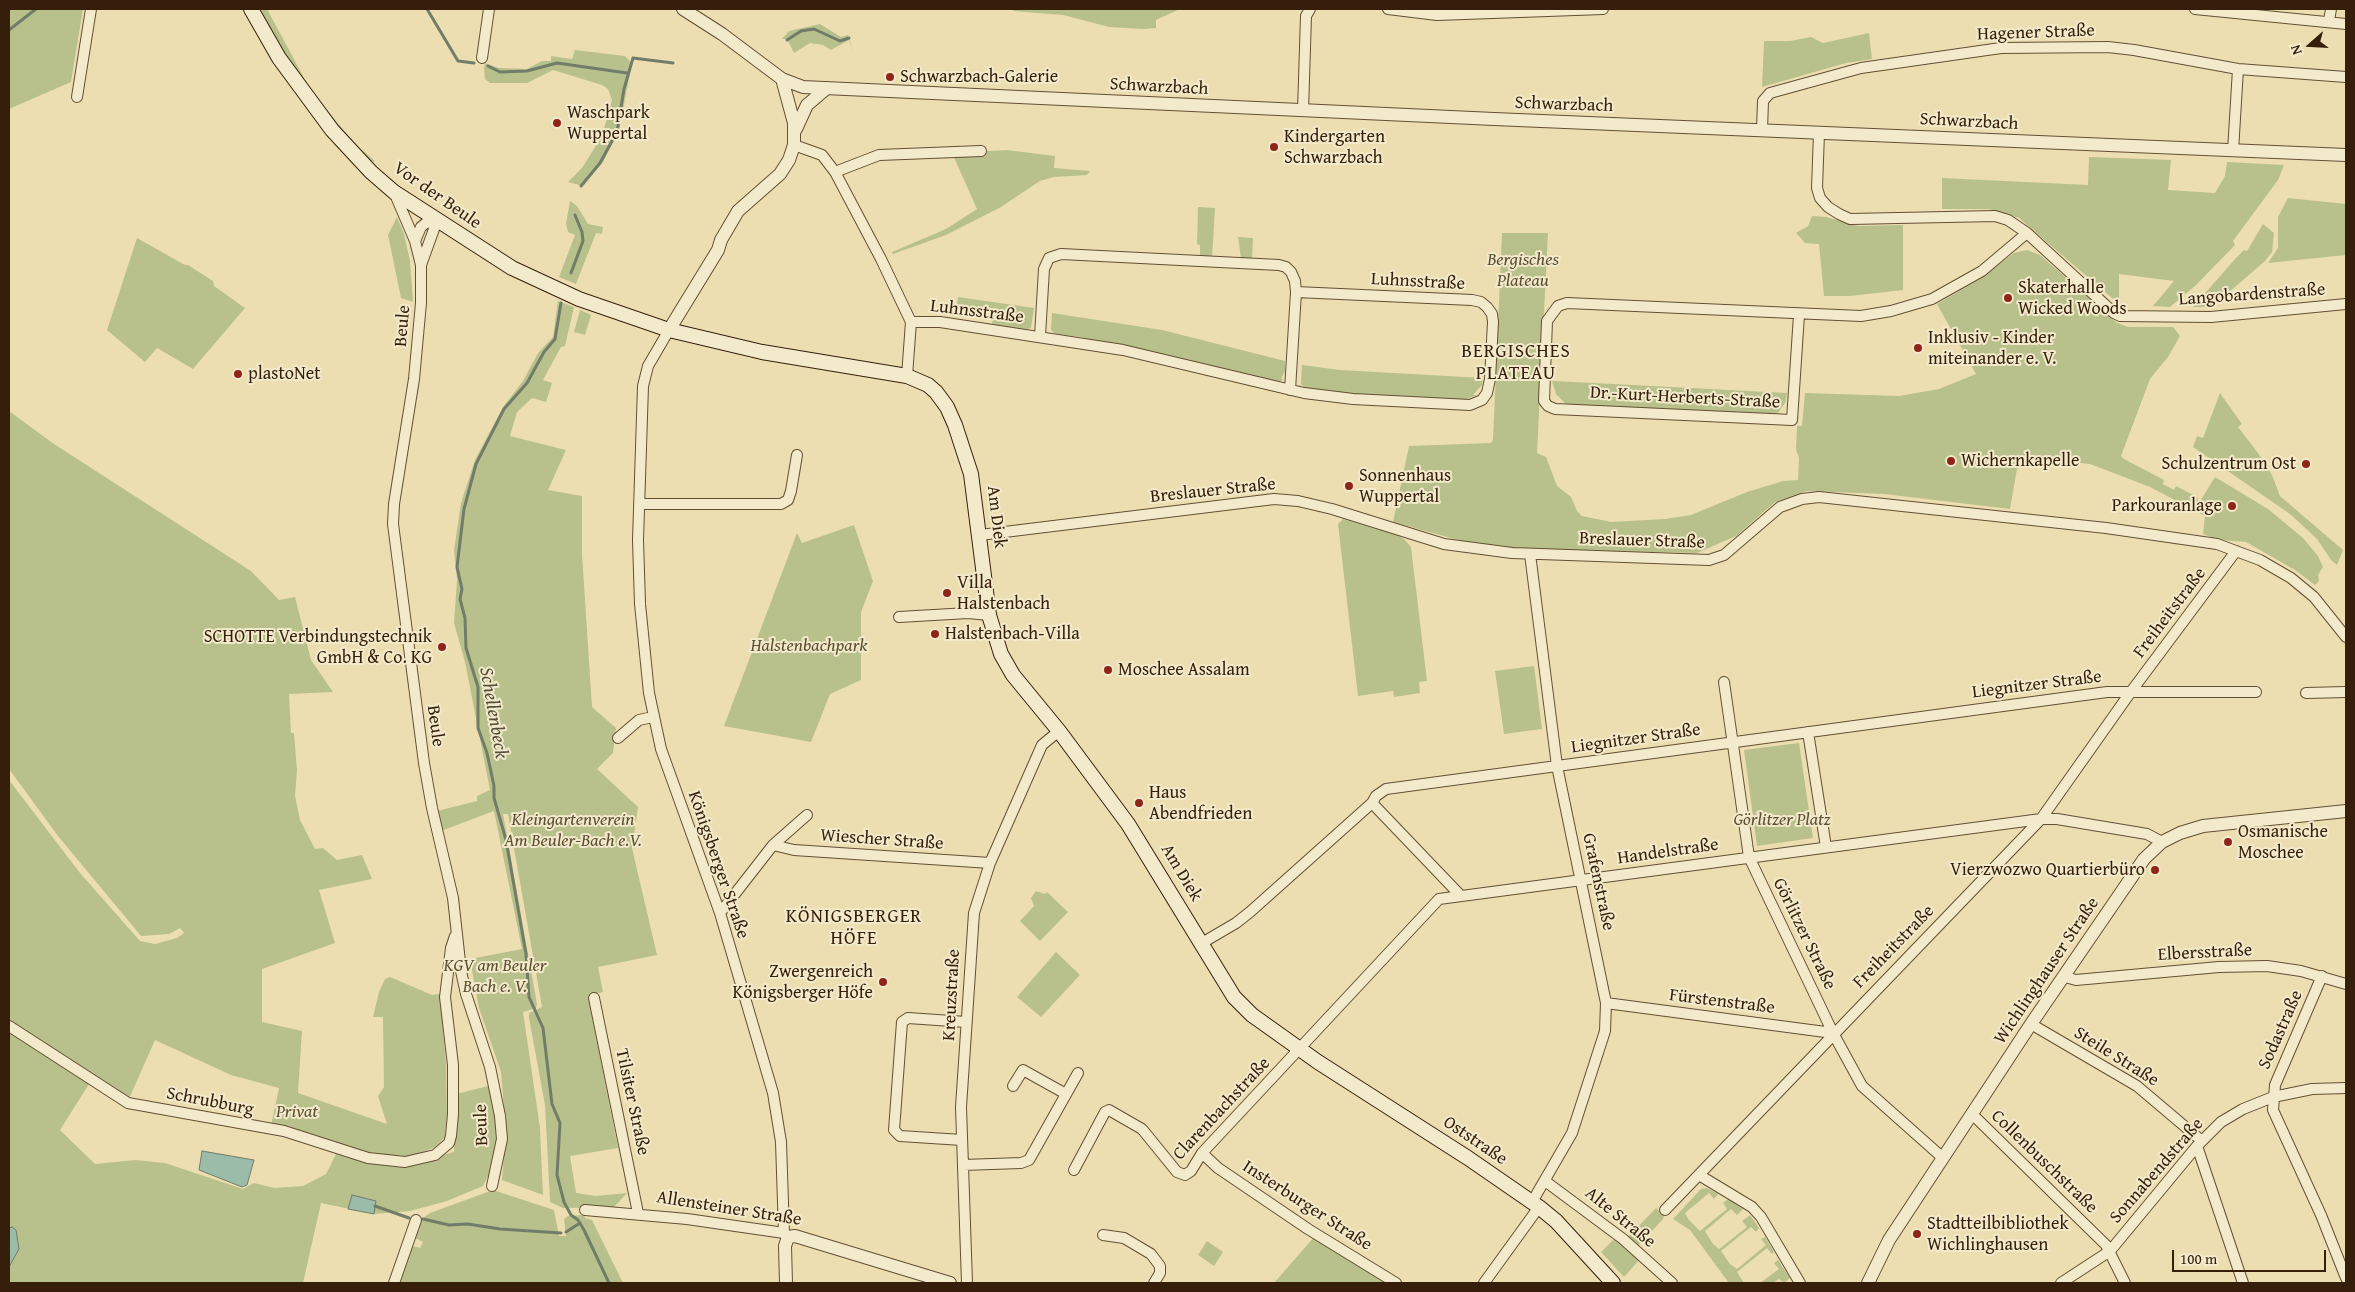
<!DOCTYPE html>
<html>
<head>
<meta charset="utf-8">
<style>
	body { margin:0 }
	#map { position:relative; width:2355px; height:1292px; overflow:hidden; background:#eddeb1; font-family:"Gentium Book Plus",serif }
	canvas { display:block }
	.frame { position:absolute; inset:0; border:10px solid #351f0a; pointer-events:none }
	.north { position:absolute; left:2285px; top:20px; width:50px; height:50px; -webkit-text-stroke:4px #f3eacc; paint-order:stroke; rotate:251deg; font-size:14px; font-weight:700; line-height:20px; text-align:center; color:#351f0a }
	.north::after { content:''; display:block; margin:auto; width:18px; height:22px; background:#351f0a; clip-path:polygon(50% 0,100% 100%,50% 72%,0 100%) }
	.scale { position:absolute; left:2172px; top:1250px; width:154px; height:22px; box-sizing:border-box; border:2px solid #351f0a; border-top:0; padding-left:6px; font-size:15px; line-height:18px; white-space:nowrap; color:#351f0a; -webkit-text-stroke:4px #f3eacc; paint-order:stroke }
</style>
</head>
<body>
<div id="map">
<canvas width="2355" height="1292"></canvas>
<div class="frame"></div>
<div class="north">N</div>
<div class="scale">100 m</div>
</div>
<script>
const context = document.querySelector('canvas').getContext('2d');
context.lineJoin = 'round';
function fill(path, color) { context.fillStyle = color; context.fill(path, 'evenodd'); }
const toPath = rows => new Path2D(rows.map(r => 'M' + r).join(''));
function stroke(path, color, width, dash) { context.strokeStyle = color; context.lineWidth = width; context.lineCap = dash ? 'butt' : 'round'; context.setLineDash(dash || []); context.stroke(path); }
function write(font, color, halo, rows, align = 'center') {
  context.font = font + ' "Gentium Book Plus",serif'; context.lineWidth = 4; context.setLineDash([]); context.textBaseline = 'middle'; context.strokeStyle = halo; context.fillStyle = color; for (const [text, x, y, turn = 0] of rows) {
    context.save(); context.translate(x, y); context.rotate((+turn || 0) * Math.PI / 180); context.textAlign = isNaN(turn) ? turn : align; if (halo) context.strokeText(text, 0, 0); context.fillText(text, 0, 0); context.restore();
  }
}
fill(toPath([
	[9,9,83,9,71,82,9,109],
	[267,9,310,89,355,144,375,161,373,162,353,145,291,66,259,11],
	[1013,9,1180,9,1156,20,1156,28,1143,29,1109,27,1063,15,1013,11],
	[820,24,841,37,848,35,854,55,849,40,831,50,823,45,810,43,794,53,787,39,782,39,789,31],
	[1869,33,1872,59,1846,63,1762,87,1764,41,1790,41,1811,37,1823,43],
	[575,50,625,56,632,63,619,130,603,162,583,186,568,182,582,168,602,136,612,100,608,89,602,85,553,70,527,83,490,83,485,79,484,69,485,63,499,68,527,69,542,61,551,61,551,56,572,59],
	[1007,150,1055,156,1054,168,1090,171,1087,175,1054,177,1040,181,1001,207,946,235,893,254,892,252,946,229,977,209,952,153],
	[2089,157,2171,160,2168,190,2215,193,2225,176,2227,162,2284,165,2278,180,2233,241,2235,245,2195,286,2170,307,2153,306,2174,281,2119,274,2119,304,2019,218,1989,209,1942,209,1942,178,2088,185],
	[2288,198,2346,204,2346,255,2268,263,2278,248,2278,217],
	[570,201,577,206,588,224,603,227,602,234,596,233,576,284,559,277,575,235,568,232,566,224],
	[1198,207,1215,208,1212,258,1200,257,1200,245,1197,244],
	[1812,216,1826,217,1859,226,1903,225,1903,290,1850,296,1824,296,1819,244,1805,243,1796,233,1808,226],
	[397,217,404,234,410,261,413,302,401,298,388,235],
	[2263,224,2274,233,2272,252,2265,261,2212,307,2193,307,2236,258,2244,250,2247,251],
	[1502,233,1548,233,1537,453,1546,457,1557,486,1571,497,1577,511,1582,516,1611,522,1665,519,1691,515,1747,492,1783,481,1798,480,1799,458,1796,450,1797,426,1802,426,1805,393,1899,396,1939,389,1976,374,1937,304,1978,280,2014,253,2027,250,2040,255,2117,323,2128,327,2173,327,2180,336,2168,357,2150,379,2121,456,2124,459,2164,480,2163,484,2174,490,2176,486,2197,497,2199,503,2215,477,2268,509,2303,538,2318,556,2323,567,2318,575,2319,581,2315,585,2295,570,2246,542,2219,540,2203,534,2205,516,2150,487,2090,464,2019,457,2010,509,1884,494,1807,491,1775,502,1736,536,1697,553,1515,549,1462,541,1393,522,1409,446,1491,443,1493,440],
	[1238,237,1253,238,1252,259,1241,258],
	[137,238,185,265,188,265,213,281,214,286,245,308,193,369,157,348,145,362,107,330],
	[958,297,1034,308,1031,328,1025,330,992,325,993,312,957,306],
	[558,301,574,307,565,346,561,347,543,380,552,383,546,402,532,398,517,412,510,436,566,450,548,490,582,496,582,554,592,707,616,728,613,753,597,769,638,807,632,848,657,955,598,967,603,992,588,996,618,1148,570,1156,576,1193,596,1196,627,1193,614,1207,563,1208,550,1202,545,1105,529,1018,529,1013,542,1007,508,814,503,814,537,1004,536,1008,523,1012,540,1128,543,1195,502,1180,506,1129,501,1072,479,1008,470,959,522,949,494,811,441,831,437,811,477,801,477,796,490,790,465,662,454,623,457,580,454,550,461,503,475,460,503,407,523,381,538,353,553,337],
	[580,310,591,315,585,335,574,332],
	[1052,313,1162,330,1285,361,1285,371,1281,379,1284,379,1278,383,1081,337,1056,334,1051,330],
	[1302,365,1340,370,1483,378,1482,385,1473,395,1477,395,1464,400,1354,394,1306,389,1301,384],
	[1552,381,1594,383,1787,393,1785,403,1778,413,1769,416,1567,405,1556,394],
	[2220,393,2242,424,2238,427,2258,453,2272,475,2280,496,2343,550,2337,565,2331,560,2317,539,2290,514,2193,447,2197,436,2203,438],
	[9,411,54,444,251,571,279,600,295,597,311,660,333,692,289,694,291,733,294,733,297,770,295,796,300,820,315,849,323,848,337,860,362,855,372,879,319,890,335,943,262,969,262,1022,302,1031,298,1093,387,1124,378,1096,384,1087,383,1017,373,1017,379,992,385,979,390,977,432,995,440,994,446,1064,447,1122,445,1137,435,1147,409,1158,378,1156,271,1126,279,1088,231,1075,155,1040,128,1101,9,1023,9,780,80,873,140,941,155,944,177,938,184,933,180,928,169,934,141,936,58,836,9,769],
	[1343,519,1396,535,1404,539,1411,547,1427,681,1419,682,1420,693,1394,697,1393,691,1358,696,1338,524],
	[854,525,873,581,861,612,861,680,830,694,811,742,724,726,797,533,802,543],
	[1534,666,1542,729,1504,734,1495,671],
	[1799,743,1813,838,1757,846,1744,750],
	[1036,891,1045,894,1047,892,1068,912,1040,941,1020,921,1034,906,1031,898],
	[1056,952,1080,975,1041,1017,1017,997],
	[9,1030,89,1084,60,1130,95,1164,135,1160,165,1163,243,1189,254,1183,274,1188,303,1186,326,1174,337,1152,425,1160,454,1152,456,1094,492,1085,497,1121,498,1143,493,1166,483,1186,447,1201,410,1211,374,1214,321,1203,303,1283,9,1283],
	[1707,1188,1718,1194,1714,1199,1709,1193,1685,1213,1689,1220,1700,1231,1727,1209,1723,1203,1728,1199,1743,1209,1737,1215,1731,1209,1705,1231,1713,1244,1719,1249,1747,1227,1742,1221,1750,1215,1759,1228,1756,1232,1751,1227,1721,1251,1730,1264,1737,1269,1766,1245,1761,1239,1765,1237,1774,1252,1772,1254,1767,1248,1737,1272,1744,1283,1729,1283,1690,1230,1673,1219,1701,1189],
	[493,1190,554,1210,559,1236,566,1236,564,1219,568,1216,584,1215,585,1218,592,1220,623,1283,399,1283,410,1245,420,1248,423,1242,415,1238,416,1223,430,1213],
	[1656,1208,1664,1216,1663,1219,1638,1246,1628,1237],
	[1315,1236,1392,1283,1274,1283],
	[1615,1238,1640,1259,1624,1277,1601,1252],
	[1207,1241,1223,1252,1214,1266,1198,1255],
	[1778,1260,1790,1278,1784,1283,1779,1279,1773,1283,1760,1283,1779,1269,1774,1263]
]), '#b8c18c');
const water = toPath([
	[202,1151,254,1160,247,1185,242,1187,199,1170,202,1151],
	[352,1195,376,1201,374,1214,348,1209,352,1195],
	[12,1227,16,1230,19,1249,9,1267,9,1228,12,1227]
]);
fill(water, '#9abca9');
stroke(water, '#727d69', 1);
stroke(toPath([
	[427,9,458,61,474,63],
	[9,30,36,9],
	[787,40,801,31,814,29,840,41,849,38],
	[488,66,500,72,527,71,557,63,627,73],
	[581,186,600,163,617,132,624,89,633,58,673,63],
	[571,273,583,241,582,232,575,215],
	[561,303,555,339,544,352,527,383,504,409,476,464,464,509,457,567,462,589,460,599,465,618,466,648,478,687,478,728,487,753,494,786,494,798,506,840,526,954,529,997,543,1028,552,1104,560,1123,557,1175,564,1202,571,1215,578,1220,584,1230,609,1283],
	[375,1206,409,1218],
	[423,1219,449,1225,468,1224,500,1229,561,1233],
	[566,1232,580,1223]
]), '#727d69', 3);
const minor = toPath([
	[1388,9,1437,15,1603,9],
	[2195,9,2346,24],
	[2329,21,2331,9],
	[482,58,489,9],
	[77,97,91,9],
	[1303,111,1306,16,1310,9],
	[1762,130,1763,101,1770,93,1861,68,2001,48,2108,47,2134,50,2238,69,2346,77],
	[1819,133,1817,188,1820,198,1828,207,1839,214,1850,219,1995,216,2008,220,2027,233,2114,313,2120,316,2211,317,2346,304],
	[794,145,822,155,835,172,879,155,981,151],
	[2233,151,2238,69],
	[835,172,881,259,911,322],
	[394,192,415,241],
	[421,265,434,229,432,218,421,227,415,241,421,265,421,303,414,379,394,504,393,524,424,763,432,808,453,898,461,971,466,994,490,1067,500,1116,502,1139,492,1186],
	[1799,315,1792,420,1555,409,1548,406,1544,401,1547,321,1558,306,1567,303,1861,316,1891,311,1932,299,1982,271,2027,233],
	[669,330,648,366,643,386,638,540,640,604,649,693,661,749,720,913,773,1093,781,1142,784,1233],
	[907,376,911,322,940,322,1123,350,1304,393,1353,399,1470,405,1482,400,1487,393,1490,379,1493,322,1492,314,1487,307,1481,302,1472,300,1296,292,1295,281,1291,272,1286,267,1279,265,1061,254,1049,258,1044,269,1040,336],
	[1290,390,1296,292],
	[639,504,781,504,788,500,791,491,797,455],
	[980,535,1274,499,1298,501,1332,509,1444,544,1512,553,1709,560,1724,555,1780,507,1802,499,1819,497,2106,528,2217,544,2260,560,2291,578,2314,597,2346,637],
	[1530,554,1557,766,1606,1003,1605,1031,1572,1133,1532,1202],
	[899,617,968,613,989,615],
	[1724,682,1749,857,1833,1033,1862,1086,1943,1158],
	[2306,693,2346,692],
	[1808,732,1826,847],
	[618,738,639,720,653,717],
	[1372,803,1460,895],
	[773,845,794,850,990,863],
	[720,913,773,845,807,815],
	[1202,943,1236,923,1250,912,1372,803,1376,796,1386,789,2107,692,2256,692],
	[2322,976,2275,1085,2273,1110,2321,1215,2346,1278],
	[2065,977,2076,980,2219,967,2267,966,2301,971,2346,984],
	[594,998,638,1213],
	[1606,1003,1833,1033],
	[2031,1024,2137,1086,2202,1141],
	[9,1026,128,1103,284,1131,368,1158,405,1162,435,1155,449,1143,451,1136,453,1114,453,1065,445,997,451,948,455,936],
	[1013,1086,1023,1070,1066,1094],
	[1973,1115,2106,1245,2125,1283],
	[962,1140,900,1136,894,1130,902,1022,908,1018,966,1022],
	[2197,1146,2243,1283],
	[1202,1153,1218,1168,1308,1229,1396,1283],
	[963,1165,1021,1163,1029,1160,1078,1073],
	[1074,1170,1105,1112,1109,1110,1142,1129,1177,1172,1185,1175,1191,1171,1202,1153,1439,899,2041,819,2057,819,2147,834,2162,842],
	[1699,1175,1752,1207,1761,1217,1800,1283],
	[1545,1181,1623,1239,1672,1283],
	[585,1210,687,1219,784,1233,787,1237],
	[1665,1210,2041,819,2130,693,2236,551],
	[1103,1235,1124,1238,1151,1254,1160,1266,1160,1273,1154,1283],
	[394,1283,416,1220],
	[967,1283,961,1107,974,913,990,863,1042,745,1059,731],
	[1484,1283,1539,1207],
	[2061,1283,2110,1251,2197,1146,2221,1122,2243,1109,2273,1097,2312,1089,2346,1088]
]);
const tertiary = toPath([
	[683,9,722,34,782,79,803,87,1494,119,2346,155],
	[796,129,807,105,827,88],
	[669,330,718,250,721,240,738,211,780,174,789,160,794,145,794,123,782,79],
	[786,1283,785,1246,788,1237,795,1236,950,1283],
	[1868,1283,1889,1240,2031,1024,2144,859,2162,842,2180,833,2203,826,2346,811]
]);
const secondary = toPath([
	[251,9,279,58,332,130,371,172,394,192,512,268,579,299,669,330,762,352,907,376,928,385,936,392,947,407,955,425,971,474,989,615,1001,654,1013,675,1059,731,1128,824,1234,997,1252,1015,1318,1062,1468,1158,1539,1207,1556,1221,1613,1283]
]);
stroke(minor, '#634f34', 12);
stroke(tertiary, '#634f34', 14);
stroke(secondary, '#351f0a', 16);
stroke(minor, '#f3eacc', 10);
stroke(tertiary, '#f3eacc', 12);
stroke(secondary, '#f3eacc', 14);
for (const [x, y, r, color] of [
	[890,77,5,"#8f2418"],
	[557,123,5,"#8f2418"],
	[1274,147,5,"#8f2418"],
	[2008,298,5,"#8f2418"],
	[1918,348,5,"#8f2418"],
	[238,374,5,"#8f2418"],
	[1951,461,5,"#8f2418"],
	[2306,464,5,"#8f2418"],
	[1349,486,5,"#8f2418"],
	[2232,506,5,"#8f2418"],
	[947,593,5,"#8f2418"],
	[935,634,5,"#8f2418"],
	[442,647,5,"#8f2418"],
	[1108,670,5,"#8f2418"],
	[1139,803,5,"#8f2418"],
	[2228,842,5,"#8f2418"],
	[2155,870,5,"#8f2418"],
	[883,982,5,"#8f2418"],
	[1917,1234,5,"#8f2418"]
]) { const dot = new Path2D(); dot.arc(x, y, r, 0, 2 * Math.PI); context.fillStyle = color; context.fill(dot); stroke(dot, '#f3eacc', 2); }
write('18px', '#351f0a', '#f3eacc', [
	["Hagener Straße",2036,33,-2],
	["Schwarzbach",1159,87,3],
	["Schwarzbach",1564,105,2],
	["Schwarzbach",1969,122,3],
	["Vor der Beule",437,196,35],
	["Luhnsstraße",1418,282,3],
	["Langobardenstraße",2252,295,-4],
	["Luhnsstraße",977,312,7],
	["Beule",403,326,-85],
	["Dr.-Kurt-Herberts-Straße",1685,398,3],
	["Breslauer Straße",1213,491,-6],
	["Am Diek",996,517,83],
	["Breslauer Straße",1642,541,2],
	["Freiheitstraße",2170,613,-53],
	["Liegnitzer Straße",2037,685,-7],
	["Beule",435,726,82],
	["Liegnitzer Straße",1636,739,-8],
	["Wiescher Straße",882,840,4],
	["Handelstraße",1668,852,-8],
	["Königsberger Straße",718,865,71],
	["Am Diek",1181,873,59],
	["Grafenstraße",1598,882,78],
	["Görlitzer Straße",1804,934,64],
	["Freiheitstraße",1894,947,-46],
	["Elbersstraße",2205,953,-3],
	["Wichlinghauser Straße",2047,971,-56],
	["Kreuzstraße",952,995,-87],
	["Fürstenstraße",1722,1002,7],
	["Sodastraße",2281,1030,-66],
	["Steile Straße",2116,1057,32],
	["Schrubburg",210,1102,11],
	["Tilsiter Straße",632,1102,78],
	["Clarenbachstraße",1222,1109,-47],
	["Beule",482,1125,-92],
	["Oststraße",1475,1141,34],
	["Collenbuschstraße",2044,1162,44],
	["Sonnabendstraße",2157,1171,-49],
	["Insterburger Straße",1307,1206,33],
	["Allensteiner Straße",729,1209,9],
	["Alte Straße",1620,1218,39]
]);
write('18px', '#351f0a', '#f3eacc', [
	["Schwarzbach-Galerie",900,77],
	["Waschpark",567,113],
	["Wuppertal",567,134],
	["Kindergarten",1284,137],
	["Schwarzbach",1284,158],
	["Skaterhalle",2018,288],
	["Wicked Woods",2018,309],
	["Inklusiv - Kinder",1928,338],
	["miteinander e. V.",1928,359],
	["plastoNet",248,374],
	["Wichernkapelle",1961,461],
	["Schulzentrum Ost",2296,464,"right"],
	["Sonnenhaus",1359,476],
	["Wuppertal",1359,497],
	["Parkouranlage",2222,506,"right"],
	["Villa",957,583],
	["Halstenbach",957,604],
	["Halstenbach-Villa",945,634],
	["SCHOTTE Verbindungstechnik",432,637,"right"],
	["GmbH & Co. KG",432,658,"right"],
	["Moschee Assalam",1118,670],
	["Haus",1149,793],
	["Abendfrieden",1149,814],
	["Osmanische",2238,832],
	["Moschee",2238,853],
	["Vierzwozwo Quartierbüro",2145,870,"right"],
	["Zwergenreich",873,972,"right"],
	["Königsberger Höfe",873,993,"right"],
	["Stadtteilbibliothek",1927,1224],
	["Wichlinghausen",1927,1245]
], 'left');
write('italic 18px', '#5c5031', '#f3eacc', [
	["Bergisches",1523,260],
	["Plateau",1523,281],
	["Halstenbachpark",809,646],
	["Kleingartenverein",573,820],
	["Am Beuler-Bach e.V.",573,841],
	["Görlitzer Platz",1782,820],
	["KGV am Beuler",495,966],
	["Bach e. V.",495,987],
	["Privat",297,1112]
]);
context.letterSpacing = '1px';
write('19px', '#351f0a', '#f3eacc', [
	["BERGISCHES",1516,352],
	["PLATEAU",1516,374],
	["KÖNIGSBERGER",854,917],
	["HÖFE",854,939]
]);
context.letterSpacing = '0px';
write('italic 19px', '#534e3a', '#f3eacc', [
	["Schellenbeck",493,713,80]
]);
</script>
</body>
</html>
